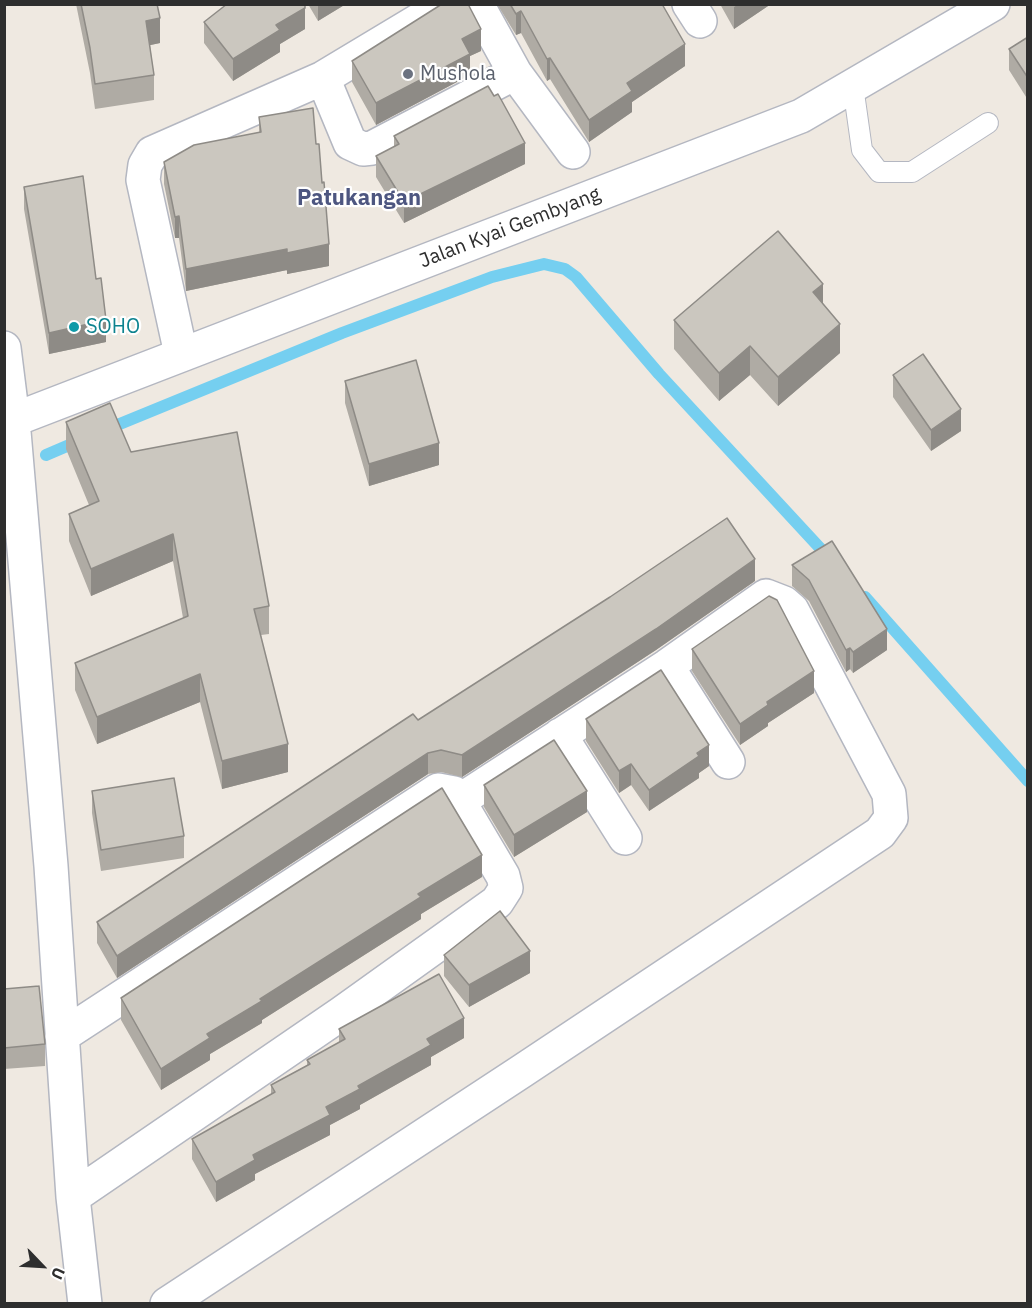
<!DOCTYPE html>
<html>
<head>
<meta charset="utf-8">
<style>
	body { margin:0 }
	#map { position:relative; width:1032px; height:1308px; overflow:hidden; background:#efe9e1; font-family:"IBM Plex Sans",sans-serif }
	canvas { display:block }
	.frame { position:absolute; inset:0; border:6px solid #2e2e2e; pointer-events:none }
	.north { position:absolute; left:12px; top:1236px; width:60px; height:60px; -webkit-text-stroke:4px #fff; paint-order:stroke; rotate:115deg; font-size:16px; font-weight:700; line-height:24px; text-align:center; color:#2e2e2e }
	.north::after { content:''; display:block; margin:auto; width:21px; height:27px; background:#2e2e2e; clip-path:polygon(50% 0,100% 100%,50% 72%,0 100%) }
</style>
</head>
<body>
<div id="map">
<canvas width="1032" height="1308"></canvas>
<div class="frame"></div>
<div class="north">U</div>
</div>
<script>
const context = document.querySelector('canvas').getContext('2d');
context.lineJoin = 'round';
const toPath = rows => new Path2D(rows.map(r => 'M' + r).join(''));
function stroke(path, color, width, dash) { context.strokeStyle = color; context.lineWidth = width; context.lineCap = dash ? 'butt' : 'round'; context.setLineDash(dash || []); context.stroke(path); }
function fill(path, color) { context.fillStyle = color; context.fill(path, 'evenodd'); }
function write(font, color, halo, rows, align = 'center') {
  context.font = font + ' "IBM Plex Sans",sans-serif'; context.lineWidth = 4.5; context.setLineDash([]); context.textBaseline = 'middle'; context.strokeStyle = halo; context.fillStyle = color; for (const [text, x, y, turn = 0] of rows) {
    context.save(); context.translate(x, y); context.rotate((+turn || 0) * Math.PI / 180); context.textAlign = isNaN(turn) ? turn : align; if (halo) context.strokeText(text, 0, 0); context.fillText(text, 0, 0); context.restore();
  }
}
stroke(toPath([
	[105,430,342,333,492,277,544,264,565,269,576,277,659,374,831,560],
	[46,455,81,440],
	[865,597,1028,781]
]), '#75cff0', 12);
const service = toPath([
	[853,86,862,150,879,172,912,172,988,123]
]);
const minor = toPath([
	[477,4,515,73,573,152],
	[689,4,700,21],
	[323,78,350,143,363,149,372,148,515,73],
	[4,348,13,420,51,866,73,1197,85,1304],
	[181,354,143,180,145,165,152,153,323,78,446,4],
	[13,420,801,116,993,4],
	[667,666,728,762],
	[560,735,625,838],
	[62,1036,438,790,454,793,503,876,506,888,497,902,342,1013,73,1197],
	[167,1304,522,1071,880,833,891,818,889,794,792,610,784,603,766,596,667,666,459,801]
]);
stroke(service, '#b4b7c1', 22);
stroke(minor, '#b4b7c1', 36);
stroke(service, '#fff', 20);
stroke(minor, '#fff', 33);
fill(toPath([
	[76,4,157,4,160,43,150,45,154,75,154,100,95,109,90,73],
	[308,4,346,4,318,21],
	[497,4,662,4,685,66,632,102,632,112,589,142,550,79,547,81,521,33,516,35],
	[720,4,771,4,734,29],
	[204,22,305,29,280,44,280,52,233,81,204,43],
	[1028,37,1028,100,1009,70,1009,49],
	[481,51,470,56,470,75,376,125,352,82,352,61],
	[259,117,316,144,329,266,287,274,287,270,186,291,179,238,175,238,164,184,164,162,259,133],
	[394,136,525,164,404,223,376,177,376,156,394,147],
	[24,187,96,279,106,342,49,354,24,209],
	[823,304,840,353,778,406,750,375,719,401,674,349,674,320],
	[893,375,961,431,931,451,893,397],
	[345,381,439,465,369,486,345,403],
	[66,422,131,452,269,606,269,634,261,635,288,772,222,789,200,702,97,744,75,690,75,663,183,618,173,561,91,596,69,541,69,514,89,505,66,449],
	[792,565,887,650,853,673,850,669,846,672,809,601,792,586],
	[755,581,656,650,462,777,441,772,428,774,117,978,97,943,97,922,418,720],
	[692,649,814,693,768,723,768,726,740,745,692,671],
	[586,719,709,766,699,773,699,778,649,811,631,785,619,793,586,741],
	[484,785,587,812,514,857,484,807],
	[92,791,184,836,184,858,101,871,92,813],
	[482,877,421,914,421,919,262,1020,262,1023,210,1054,210,1060,161,1090,121,1020,121,998],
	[444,955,530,973,469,1007,444,976],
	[4,989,45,1044,45,1066,4,1069],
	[339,1029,464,1038,431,1057,431,1065,360,1105,360,1109,330,1125,330,1135,255,1174,255,1180,216,1202,192,1159,192,1139,271,1094,271,1085,307,1065,307,1060,339,1043]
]), '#afaba4');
fill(toPath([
	[318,4,346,4,318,21],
	[739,4,771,4,734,29,734,7],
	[305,8,305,29,280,44,280,52,233,81,233,59,276,25],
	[521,11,521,33,516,35,516,14],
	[160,18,160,43,146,46,146,21],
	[481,29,481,51,470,56,470,75,376,125,376,103,462,39],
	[685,44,685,66,632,102,632,112,589,142,589,120,627,83],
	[550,58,550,79,547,81,547,59],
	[525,143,525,164,404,223,404,202],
	[179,216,179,238,175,238,175,217],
	[329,244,329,266,287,274,287,253],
	[287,249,287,270,186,291,186,269],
	[823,284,823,313,813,292],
	[106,320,106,342,49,354,49,333],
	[840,324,840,353,778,406,778,377],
	[750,346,750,375,719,401,719,373],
	[961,409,961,431,931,451,931,430],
	[439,443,439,465,369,486,369,464],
	[173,534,173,561,91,596,91,569],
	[755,559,755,581,656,650,462,777,462,755],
	[887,629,887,650,853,673,853,652],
	[850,648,850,669,846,672,846,650],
	[814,671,814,693,768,723,768,726,740,745,740,724,767,702],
	[200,674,200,702,97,744,97,717],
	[288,744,288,772,222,789,222,761],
	[709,745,709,766,699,773,699,778,649,811,649,790,697,753],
	[428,753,428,774,117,978,117,956],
	[631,764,631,785,619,793,619,771],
	[587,791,587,812,514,857,514,835],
	[482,855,482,877,421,914,421,919,262,1020,262,1023,210,1054,210,1060,161,1090,161,1069,207,1034,418,894],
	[530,951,530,973,469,1007,469,985],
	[464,1018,464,1038,431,1057,431,1065,360,1105,360,1109,330,1125,330,1135,255,1174,255,1180,216,1202,216,1182,253,1155,427,1039]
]), '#8e8b86');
const building = toPath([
	[81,4,157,4,160,18,146,21,154,75,95,84,90,48,81,4],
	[227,4,305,4,305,8,276,25,280,30,233,59,204,22,227,4],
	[442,4,468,4,481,29,462,39,470,54,376,103,352,61,442,4],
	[510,4,662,4,685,44,627,83,632,91,589,120,550,58,547,59,521,11,516,14,510,4],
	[1028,37,1028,78,1009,49,1028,37],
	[488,86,494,96,498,94,525,143,404,202,376,156,399,144,394,136,488,86],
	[313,108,316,144,319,144,322,183,324,182,329,244,287,253,287,249,186,269,179,216,175,217,164,162,194,145,261,132,259,117,313,108],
	[83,176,96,279,101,278,106,320,49,333,24,187,83,176],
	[778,231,823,284,813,292,840,324,778,377,750,346,719,373,674,320,778,231],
	[923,354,961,409,931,430,893,375,923,354],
	[416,360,439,443,369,464,345,381,416,360],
	[110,403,131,452,237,432,269,606,254,609,288,744,222,761,200,674,97,717,75,663,188,616,173,534,91,569,69,514,99,501,66,422,110,403],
	[727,518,755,559,656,629,462,755,441,750,428,753,117,956,97,922,413,714,418,720,610,597,727,518],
	[832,541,887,629,853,652,850,648,846,650,809,580,792,565,832,541],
	[769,596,777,600,814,671,767,702,768,705,740,724,692,649,769,596],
	[661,670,709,745,697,753,699,756,649,790,631,764,619,771,586,719,661,670],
	[554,740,587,791,514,835,484,785,554,740],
	[174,778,184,836,101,850,92,791,174,778],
	[442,788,482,855,418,894,421,897,260,999,262,1001,207,1034,210,1038,161,1069,121,998,442,788],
	[500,911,530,951,469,985,444,955,500,911],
	[439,974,464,1018,427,1039,431,1045,358,1086,360,1089,326,1107,330,1115,253,1155,255,1160,216,1182,192,1139,275,1092,271,1085,310,1064,307,1060,345,1039,339,1029,439,974],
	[39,986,45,1044,4,1048,4,989,39,986]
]);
fill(building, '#cbc7bf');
stroke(building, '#8e8b86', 1.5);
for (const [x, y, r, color] of [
	[408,74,6,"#6b7280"],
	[74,327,6,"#0f9aa8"]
]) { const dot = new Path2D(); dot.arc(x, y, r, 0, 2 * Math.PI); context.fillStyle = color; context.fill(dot); stroke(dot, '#fff', 2); }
write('20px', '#5b616d', '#fff', [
	["Mushola",420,74]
], 'left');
write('20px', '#2e2e2e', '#fff', [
	["Jalan Kyai Gembyang",510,228,-21]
]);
write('20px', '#0d838f', '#fff', [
	["SOHO",86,327]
], 'left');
write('bold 22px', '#4d5680', '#fff', [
	["Patukangan",359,199]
]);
</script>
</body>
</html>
